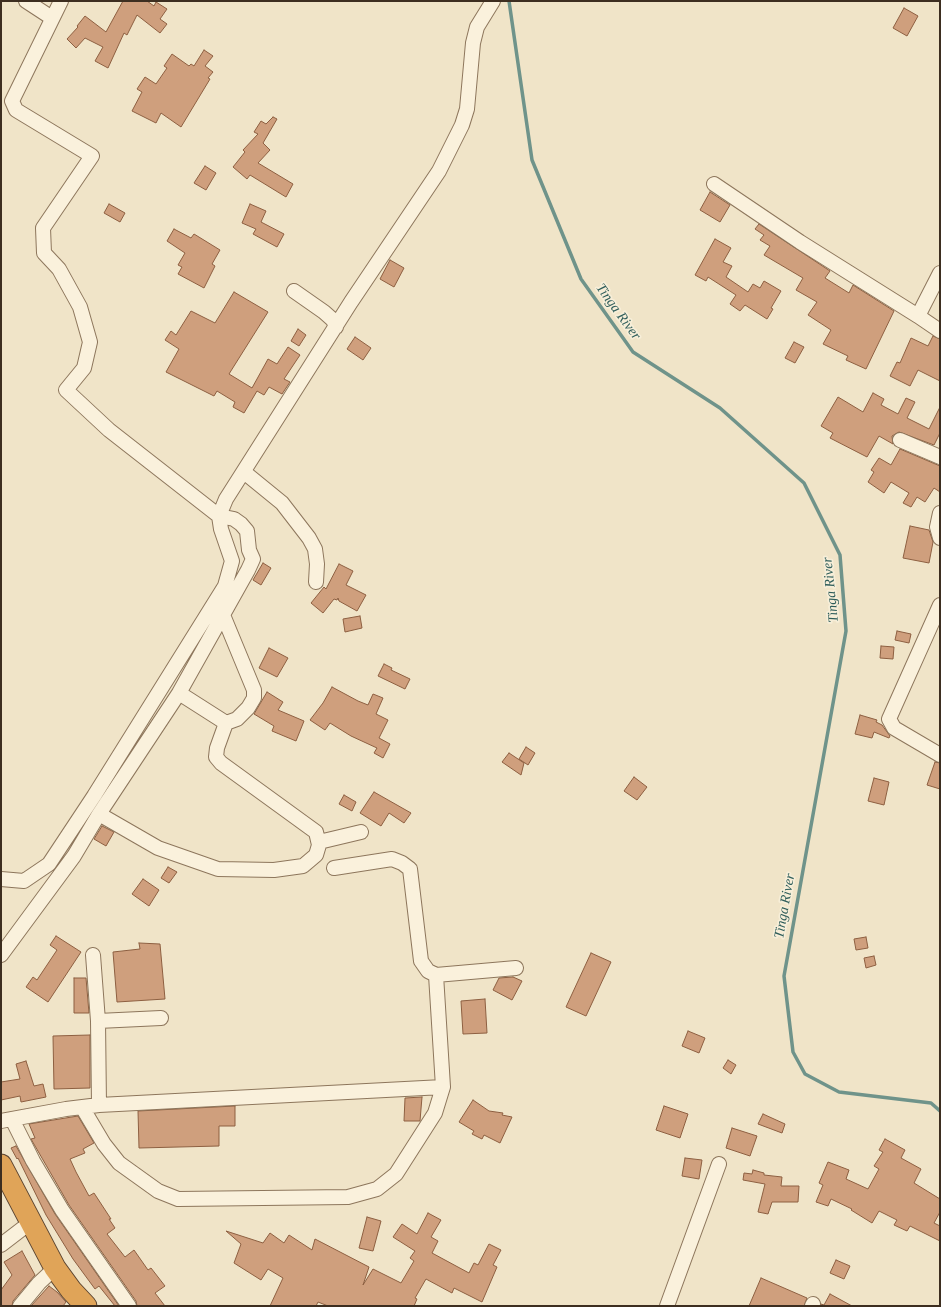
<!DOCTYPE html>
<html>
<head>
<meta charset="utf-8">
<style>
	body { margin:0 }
	#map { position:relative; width:941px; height:1307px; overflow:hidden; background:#f0e4c8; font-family:"Times New Roman",serif }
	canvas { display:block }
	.frame { position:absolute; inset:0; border:2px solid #3d2e20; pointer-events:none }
</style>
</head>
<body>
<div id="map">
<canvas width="941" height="1307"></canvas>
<div class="frame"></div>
</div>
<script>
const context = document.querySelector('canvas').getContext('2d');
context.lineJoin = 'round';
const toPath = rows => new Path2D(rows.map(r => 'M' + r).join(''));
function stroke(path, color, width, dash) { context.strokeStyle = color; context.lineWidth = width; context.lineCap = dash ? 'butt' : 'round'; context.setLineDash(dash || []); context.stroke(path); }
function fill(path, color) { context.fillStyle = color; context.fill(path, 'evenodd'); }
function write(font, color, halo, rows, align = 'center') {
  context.font = font + ' "Times New Roman",serif'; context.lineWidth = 3.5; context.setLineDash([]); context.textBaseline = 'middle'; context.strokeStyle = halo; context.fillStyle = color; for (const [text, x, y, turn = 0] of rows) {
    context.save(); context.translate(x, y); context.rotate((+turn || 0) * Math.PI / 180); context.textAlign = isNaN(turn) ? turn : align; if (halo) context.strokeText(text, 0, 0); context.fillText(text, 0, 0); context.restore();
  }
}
stroke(toPath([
	[509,1,532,160,581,279,633,352,720,408,804,483,840,555,846,631,784,976,793,1052,805,1074,839,1092,931,1103,940,1111]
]), '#6f938a', 3.5);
const building = toPath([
	[123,1,147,1,154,6,156,2,167,9,160,19,167,24,160,33,137,15,127,35,124,33,108,68,95,61,103,47,85,38,76,48,67,39,78,27,77,26,85,16,106,32,123,1],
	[904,8,918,16,907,36,893,28,904,8],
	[204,50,213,56,205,66,213,72,208,78,210,79,181,127,161,113,156,123,132,111,142,92,137,89,145,77,156,84,167,68,164,66,172,54,189,66,191,64,194,66,204,50],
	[273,117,277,119,263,143,270,150,258,163,293,184,286,197,250,175,247,179,233,167,245,152,243,150,258,134,254,132,261,121,266,124,273,117],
	[205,166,216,173,206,190,194,183,205,166],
	[710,192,730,205,720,222,700,210,710,192],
	[109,204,125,213,120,222,104,213,109,204],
	[250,204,266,211,261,222,284,234,277,247,253,234,256,229,242,223,250,204],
	[759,224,830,271,825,278,849,293,853,285,894,311,866,369,846,360,848,356,823,344,831,330,808,315,817,302,796,290,803,278,764,255,770,246,760,240,764,235,755,229,759,224],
	[174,229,191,238,194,234,220,250,212,264,215,266,204,288,178,274,182,267,178,265,185,253,167,241,174,229],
	[715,239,731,248,723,262,732,266,726,277,748,292,753,284,760,288,764,281,781,291,771,308,773,309,767,319,745,305,740,311,730,304,736,295,708,277,706,281,695,275,715,239],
	[390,260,404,268,394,287,380,279,390,260],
	[234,292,268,312,229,374,252,388,268,359,277,364,288,347,300,355,284,379,290,382,282,394,269,387,264,395,257,391,244,413,233,407,235,402,217,391,214,396,166,372,179,349,165,340,171,331,176,335,191,311,215,323,234,292],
	[298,329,306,335,299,346,291,341,298,329],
	[933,336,940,339,940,381,918,370,910,386,890,376,897,362,900,363,911,338,928,346,933,336],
	[355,337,371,348,363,360,347,349,355,337],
	[794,342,804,347,795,363,785,358,794,342],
	[873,393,884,399,881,405,898,414,906,398,915,402,907,418,929,429,940,407,940,433,934,445,899,432,892,436,893,444,879,436,867,457,830,438,833,433,821,426,838,397,863,412,873,393],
	[900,449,940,466,940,492,934,488,925,502,917,497,911,507,903,503,909,493,891,482,884,493,868,482,874,472,871,470,879,458,891,465,900,449],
	[910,526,929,530,933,542,929,563,903,558,910,526],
	[263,563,271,568,261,585,253,580,263,563],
	[339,564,353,571,346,585,366,595,357,611,339,601,338,598,337,600,334,599,323,613,311,603,324,587,326,589,339,564],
	[360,616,362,628,345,632,343,619,360,616],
	[897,631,911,634,909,643,895,640,897,631],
	[881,646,894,647,893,659,880,658,881,646],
	[269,648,288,658,277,677,259,668,269,648],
	[384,664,392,668,391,670,410,679,405,689,378,676,384,664],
	[332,687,358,701,368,705,373,694,383,698,376,714,388,720,379,738,390,744,383,758,374,753,377,748,351,736,330,723,325,730,310,720,323,703,332,687],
	[267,692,283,702,278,710,304,721,296,741,272,731,274,726,254,714,267,692],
	[860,715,877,720,876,722,882,725,890,736,889,738,874,732,872,738,855,734,860,715],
	[526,747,535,753,528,765,519,759,526,747],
	[509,753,524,763,521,775,502,762,509,753],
	[935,762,940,763,940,789,927,785,935,762],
	[634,777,647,787,637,800,624,791,634,777],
	[874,778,889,782,884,805,868,801,874,778],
	[374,792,411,813,404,823,389,813,381,826,360,813,374,792],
	[344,795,356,802,352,811,339,804,344,795],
	[102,826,114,832,106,846,94,839,102,826],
	[168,867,177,872,169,883,161,878,168,867],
	[143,879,159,890,149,906,132,894,143,879],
	[56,936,81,952,48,1002,26,987,33,977,37,980,57,950,50,945,56,936],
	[866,937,868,948,856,950,854,939,866,937],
	[139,943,160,944,165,999,117,1002,113,952,140,949,139,943],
	[591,953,611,962,586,1016,566,1007,591,953],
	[874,956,876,965,866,968,864,958,874,956],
	[513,977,522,981,512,1000,493,990,499,978,513,977],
	[74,978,86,978,89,1013,74,1013,74,978],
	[485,999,487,1033,463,1034,461,1001,485,999],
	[688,1031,705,1038,699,1053,682,1046,688,1031],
	[90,1035,90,1088,54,1089,53,1036,90,1035],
	[728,1060,736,1065,731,1074,723,1068,728,1060],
	[26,1061,34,1086,43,1084,46,1097,21,1102,20,1096,1,1100,1,1082,20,1079,16,1064,26,1061],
	[422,1097,420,1121,404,1121,405,1098,422,1097],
	[473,1100,489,1111,503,1113,502,1115,512,1117,500,1143,484,1135,482,1139,472,1134,474,1131,459,1122,473,1100],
	[235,1106,235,1126,219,1126,219,1146,139,1148,138,1111,235,1106],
	[664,1106,688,1114,680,1138,656,1130,664,1106],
	[763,1114,785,1124,782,1133,758,1124,763,1114],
	[78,1116,94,1143,83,1149,85,1153,70,1159,76,1172,89,1196,94,1193,111,1219,109,1219,115,1228,107,1234,125,1257,134,1250,148,1270,151,1268,165,1286,155,1293,165,1306,137,1306,136,1301,69,1205,31,1139,35,1138,29,1124,78,1116],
	[732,1128,757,1136,750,1156,726,1148,732,1128],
	[885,1139,905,1150,901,1158,921,1169,914,1183,940,1199,940,1212,934,1223,940,1226,940,1241,910,1226,907,1231,894,1225,897,1220,879,1211,872,1223,851,1210,852,1209,831,1199,828,1206,816,1202,823,1185,819,1183,828,1162,849,1170,846,1179,868,1189,879,1169,874,1166,883,1152,879,1150,885,1139],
	[16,1146,55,1214,119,1306,115,1306,99,1286,95,1289,73,1259,46,1215,18,1158,17,1159,11,1148,16,1146],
	[685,1158,702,1160,699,1179,682,1176,685,1158],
	[753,1170,764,1173,764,1175,782,1177,781,1186,799,1186,798,1202,772,1202,768,1214,758,1212,765,1184,743,1180,744,1173,752,1174,753,1170],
	[428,1213,441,1220,431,1237,438,1241,432,1253,469,1273,474,1263,478,1265,489,1244,501,1250,493,1265,497,1267,482,1302,454,1288,452,1293,426,1279,415,1298,417,1299,414,1306,328,1306,318,1302,316,1306,270,1306,283,1278,268,1269,261,1280,234,1263,241,1244,226,1231,263,1243,270,1233,284,1243,289,1235,312,1250,315,1239,369,1267,363,1285,373,1269,401,1283,414,1261,410,1258,415,1251,393,1237,402,1224,417,1234,428,1213],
	[367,1217,381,1221,373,1251,359,1248,367,1217],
	[22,1251,35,1275,13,1301,12,1306,1,1306,1,1290,12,1275,4,1262,22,1251],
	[836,1260,850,1266,844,1279,830,1273,836,1260],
	[761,1278,807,1298,804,1306,749,1306,761,1278],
	[49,1286,57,1292,66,1302,63,1306,31,1306,49,1286],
	[830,1294,852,1306,821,1306,821,1304,824,1305,830,1294]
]);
fill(building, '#cf9f7d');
stroke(building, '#8d5f41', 1);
const minor = toPath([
	[26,1,52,18],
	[714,184,800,242,918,316,940,273],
	[294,291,324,312,333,320,336,327],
	[918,316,940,331],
	[900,440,940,457],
	[244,472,282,503,309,538,315,549,317,564,316,582],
	[940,513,937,527,940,538],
	[940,605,889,719,894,728,940,755],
	[223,615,254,690,254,698,248,708,237,719,226,723],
	[99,814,158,848,218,869,274,870,303,866,316,855,319,845,316,832,221,763,216,757,217,748,226,723,179,693],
	[319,842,361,832],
	[334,868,392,859,402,863,410,869,421,961,428,971,436,975,516,968],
	[1,879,24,881,49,864,94,796,225,586,232,561,221,529,219,516,226,499,351,302,439,171,462,125,467,109,473,43,477,27,493,1],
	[1,955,74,856,99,814,179,693,248,570,253,559,249,550,247,531,241,524,234,519,219,516,109,430,66,390,84,368,90,342,80,307,59,269,44,253,43,228,92,156,16,110,12,101,61,1],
	[93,955,98,1021],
	[99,1105,98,1021,161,1018],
	[82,1107,104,1144,119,1163,158,1191,178,1199,348,1197,377,1189,396,1174,435,1113,443,1087,436,975],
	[12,1119,33,1161,62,1210,129,1306],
	[1,1121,66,1109,99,1105,443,1087],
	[1,1245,31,1222],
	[20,1306,39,1283,55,1268],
	[667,1306,719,1164],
	[812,1306,813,1304]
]);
const highway = toPath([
	[1,1165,55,1268,71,1290,86,1306]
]);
stroke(minor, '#8d765c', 16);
stroke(highway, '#5b4430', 23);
stroke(minor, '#faf1dc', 14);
stroke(highway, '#e0a458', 21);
write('italic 14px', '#2f5d5a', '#f7eed8', [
	["Tinga River",618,312,54],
	["Tinga River",831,590,-96],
	["Tinga River",785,906,-80]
]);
</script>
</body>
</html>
